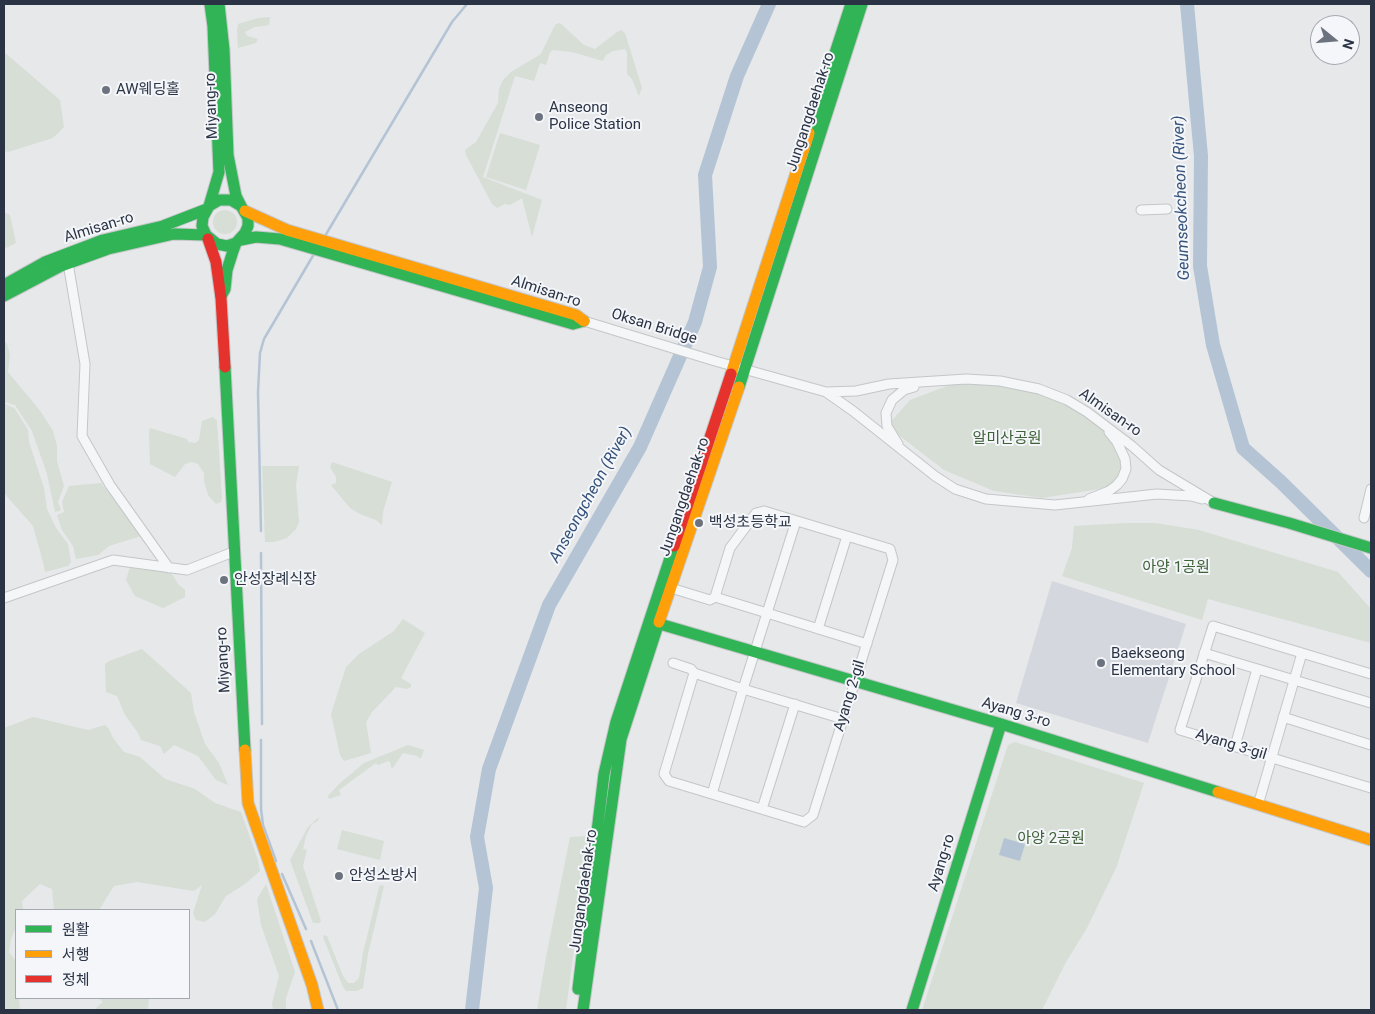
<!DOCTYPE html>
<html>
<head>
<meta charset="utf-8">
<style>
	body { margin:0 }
	#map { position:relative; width:1375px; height:1014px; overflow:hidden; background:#e6e8ea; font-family:Roboto,"Noto Sans KR",sans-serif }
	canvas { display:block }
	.frame { position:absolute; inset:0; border:5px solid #2b3445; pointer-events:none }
	.legend { position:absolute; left:15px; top:909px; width:175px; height:90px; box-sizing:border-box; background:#f4f6f9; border:1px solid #a4a8b1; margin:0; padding:6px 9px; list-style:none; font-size:15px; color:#2b3445 }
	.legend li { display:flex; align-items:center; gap:10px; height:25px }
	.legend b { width:25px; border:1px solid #a4a8b1 }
	.north { position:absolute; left:1310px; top:15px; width:50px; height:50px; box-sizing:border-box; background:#f4f6f9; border:1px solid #a4a8b1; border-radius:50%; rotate:107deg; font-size:14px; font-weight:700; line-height:20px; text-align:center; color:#2b3445 }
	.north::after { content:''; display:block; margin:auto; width:18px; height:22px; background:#6c737f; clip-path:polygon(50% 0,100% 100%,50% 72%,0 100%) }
</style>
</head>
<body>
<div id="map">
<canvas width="1375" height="1014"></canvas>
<div class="frame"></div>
<ul class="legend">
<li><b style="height:6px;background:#30b455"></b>원활</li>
<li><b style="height:6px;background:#ff9f0a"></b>서행</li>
<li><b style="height:6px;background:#e5322d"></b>정체</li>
</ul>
<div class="north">N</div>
</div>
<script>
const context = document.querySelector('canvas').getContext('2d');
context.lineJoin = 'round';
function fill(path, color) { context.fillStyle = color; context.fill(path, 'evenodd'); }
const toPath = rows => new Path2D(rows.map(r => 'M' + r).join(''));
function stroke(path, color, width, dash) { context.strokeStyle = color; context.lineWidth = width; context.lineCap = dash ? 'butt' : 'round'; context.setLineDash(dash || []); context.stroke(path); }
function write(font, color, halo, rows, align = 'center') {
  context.font = font + ' Roboto,"Noto Sans KR",sans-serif'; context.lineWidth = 4; context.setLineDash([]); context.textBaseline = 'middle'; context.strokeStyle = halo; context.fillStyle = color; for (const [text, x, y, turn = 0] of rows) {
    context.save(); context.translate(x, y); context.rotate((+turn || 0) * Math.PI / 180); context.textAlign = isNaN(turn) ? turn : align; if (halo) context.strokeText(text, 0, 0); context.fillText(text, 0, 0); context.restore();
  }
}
fill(toPath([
	[1052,581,1186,624,1148,743,1016,703]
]), '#d4d7dd');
fill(toPath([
	[270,17,269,25,255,27,245,32,247,36,258,39,256,43,238,48,237,30,238,24,258,18],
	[560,23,584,45,595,49,617,32,621,30,625,33,642,88,639,96,632,79,627,74,627,53,625,49,613,51,606,55,603,61,572,52,553,50,550,52,546,65,540,63,534,81,515,76,483,177,542,200,532,237,522,198,510,205,505,204,497,208,492,204,466,155,465,150,476,142,498,103,499,89,503,80,511,72,541,54,553,29,556,24],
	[4,52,60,100,64,127,53,138,8,152,4,151],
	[500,133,540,145,526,190,486,177],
	'213 222a12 12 0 1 1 24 0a12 12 0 1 1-24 0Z',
	[4,212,10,215,16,243,4,249],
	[4,341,7,344,10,354,8,372,41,412,53,431,57,446,57,461,64,486,58,502,61,510,55,512,47,474,32,431,15,405,4,402],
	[955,383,1014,387,1059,400,1120,440,1125,467,1112,487,1042,498,994,491,944,470,887,426,910,400],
	[4,403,15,409,28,430,29,442,44,488,47,509,56,528,68,544,71,562,68,566,45,572,43,562,33,526,4,493],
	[213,417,217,421,222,497,221,502,216,504,208,495,204,481,204,473,198,464,192,462,185,464,175,477,150,464,149,433,150,428,187,439,188,442,195,443,199,440,202,421],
	[332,462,392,482,383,512,382,525,376,520,360,514,350,508,331,485,336,483,336,477,330,467],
	[262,466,299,466,296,485,299,522,296,529,287,538,274,542,265,542],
	[101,483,141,536,109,546,98,555,76,559,73,546,62,530,57,515,64,512,62,502,69,486],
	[1126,523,1155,523,1199,530,1338,572,1371,609,1371,643,1208,599,1202,620,1062,576,1072,548,1074,526],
	[130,567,166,571,172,574,178,584,185,590,185,597,163,608,135,596,126,580],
	[403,619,425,633,401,678,411,684,411,687,407,689,396,687,372,712,366,722,371,753,344,761,340,755,331,714,346,667,359,654,394,631],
	[142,649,191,693,194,712,205,744,219,763,228,785,216,780,198,756,174,745,164,754,160,746,141,740,138,733,125,715,117,696,106,692,105,664,109,661],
	[33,717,88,730,105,725,109,729,113,738,124,752,140,757,165,779,195,789,215,803,241,812,258,860,260,871,245,884,226,896,215,914,205,922,196,920,193,913,202,885,194,891,137,882,114,886,99,910,54,910,52,889,40,884,22,901,23,910,16,910,16,927,11,939,9,952,16,961,16,998,19,998,20,1010,4,1010,4,728],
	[1015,742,1144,783,1116,868,1087,928,1066,962,1042,1010,922,1010,1008,745],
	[408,745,424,750,421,758,417,757,418,756,403,753,392,769,390,762,388,761,378,765,376,763,339,790,341,795,329,799,328,796,339,784,364,763],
	[319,817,318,821,312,824,306,836,303,849,307,850,303,866,321,921,320,923,313,923,290,860,308,827],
	[342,830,384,841,380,860,337,849],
	[589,836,566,1010,537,1010,546,957,570,837],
	[266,884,295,972,286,998,286,1010,273,1010,272,1003,279,976,261,925,257,899],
	[381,885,384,886,368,954,363,988,357,991,346,991,343,987,323,937,324,935,327,936,343,976,348,983,354,983,359,978,363,953,379,887],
	[99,998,149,998,148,1010,94,1010,103,1002]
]), '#d6ded6');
fill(toPath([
	[1004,838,1025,844,1020,861,999,855]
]), '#b4c4d5');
stroke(toPath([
	[325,236,452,22,467,4],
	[261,531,258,392,260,353,264,339,314,254],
	[261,553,262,724],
	[261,740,261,809,263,825,276,861],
	[282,874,306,929],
	[311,941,338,1010]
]), '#b4c4d5', 2.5);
stroke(toPath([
	[1187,4,1201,156,1200,266,1213,345,1243,448,1281,482,1371,571],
	[472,1010,486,888,477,837,489,769,549,605,640,447,695,322,710,267,705,175,737,76,769,4]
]), '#b4c4d5', 14);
const street = toPath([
	[1141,210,1167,209],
	[68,263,85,364,82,436,110,485,169,568],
	[584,321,715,361,826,392,856,391,889,384,966,379,1000,381,1039,389,1067,400,1087,412,1132,446,1159,470,1214,503],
	[826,392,853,411,935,476,955,489,986,499,1055,505,1157,494,1191,496,1202,499],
	[898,444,887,426,886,413,892,400,904,390,914,387],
	[1089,499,1109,491,1117,485,1122,479,1126,469,1125,459,1117,442,1109,432],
	[764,511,890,549,893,560,813,815,804,822,669,781,664,774,694,673,743,689,767,613,715,597,730,548,756,513,764,511],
	[1364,518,1371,489],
	[796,521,767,613,867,644],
	[671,588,710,600,715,597],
	[4,598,113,560,187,570,233,552],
	[818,629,847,536],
	[1204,653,1371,703],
	[673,663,691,669,694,673],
	[1371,674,1213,626,1180,730,1371,788],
	[1283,717,1371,745],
	[1235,746,1257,669],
	[712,794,743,689,843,719],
	[1258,805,1302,653],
	[762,809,795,704]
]);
const fast = toPath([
	[219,4,224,50,228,155,236,196,241,206],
	[809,133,851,4],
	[209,206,219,172,213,26,210,4],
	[241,240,256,237,280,239,573,324,584,321],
	[4,285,45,262,103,240,163,226,207,209],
	[4,296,61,266,108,249,174,234,206,235],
	[221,296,225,289,227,270,233,251,236,243,245,233,248,226,248,218,241,206,231,200,219,200,209,206,203,217,202,226,206,235,217,244,227,246,236,243],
	[225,367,245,750],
	[739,387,862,4],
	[1214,503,1289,523,1371,548],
	[653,622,1001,724,1218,792],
	[578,989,604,774,616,722,674,546],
	[583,1010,621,739,659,622],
	[912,1010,1001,724]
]);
const slow = toPath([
	[245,211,287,230,576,315,584,321],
	[731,374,809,133],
	[659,622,739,387],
	[245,750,248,803,312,985,318,1010],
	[1218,792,1371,840]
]);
const jam = toPath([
	[208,239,216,262,221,298,225,367],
	[674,546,731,374]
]);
stroke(street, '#c4c6c8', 11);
stroke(fast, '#c4c6c8', 13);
stroke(slow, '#c4c6c8', 13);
stroke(jam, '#c4c6c8', 13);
stroke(street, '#f5f6f7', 9);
stroke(fast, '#30b455', 11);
stroke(slow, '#ff9f0a', 11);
stroke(jam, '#e5322d', 11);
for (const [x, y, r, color] of [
	[106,90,5,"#6c737f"],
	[539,117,5,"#6c737f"],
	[699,523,5,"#6c737f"],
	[224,580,5,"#6c737f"],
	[1101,663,5,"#6c737f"],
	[339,876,5,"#6c737f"]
]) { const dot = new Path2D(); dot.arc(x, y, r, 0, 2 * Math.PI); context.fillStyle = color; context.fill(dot); stroke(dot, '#f4f6f9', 2); }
write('15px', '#2b3445', '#f4f6f9', [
	["AW웨딩홀",116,90],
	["Anseong",549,108],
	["Police Station",549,125],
	["백성초등학교",709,523],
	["안성장례식장",234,580],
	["Baekseong",1111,654],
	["Elementary School",1111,671],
	["안성소방서",349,876]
], 'left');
write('15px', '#2b3445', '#f4f6f9', [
	["Miyang-ro",212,106,-92],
	["Jungangdaehak-ro",811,112,-72],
	["Almisan-ro",99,228,-17],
	["Almisan-ro",546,292,18],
	["Oksan Bridge",654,327,17],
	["Almisan-ro",1110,413,35],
	["Jungangdaehak-ro",685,497,-71],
	["Miyang-ro",224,660,-93],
	["Ayang 2-gil",850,696,-73],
	["Ayang 3-ro",1016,713,17],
	["Ayang 3-gil",1231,745,17],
	["Ayang-ro",942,863,-73],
	["Jungangdaehak-ro",584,891,-82]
]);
write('15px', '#3f6138', '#f4f6f9', [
	["알미산공원",1007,439],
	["아양 1공원",1176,568],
	["아양 2공원",1051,839]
]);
write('italic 16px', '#34527a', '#f4f6f9', [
	["Geumseokcheon (River)",1182,198,-92],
	["Anseongcheon (River)",591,495,-61]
]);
</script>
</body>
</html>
